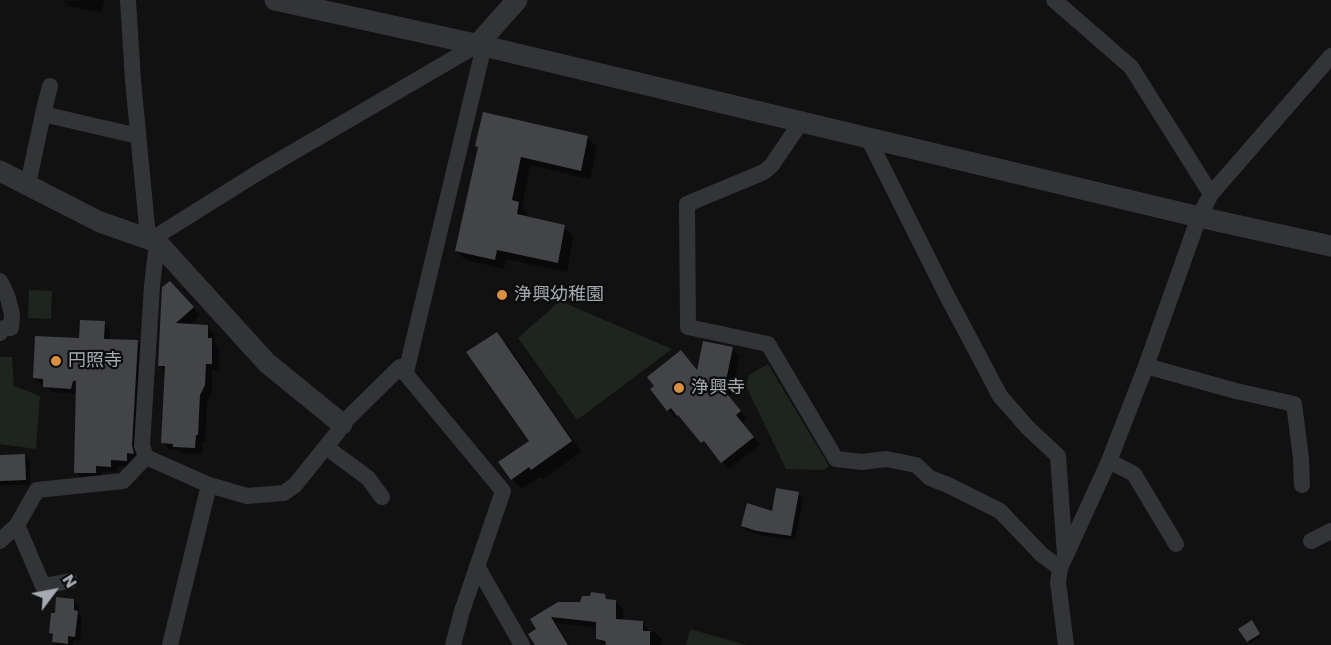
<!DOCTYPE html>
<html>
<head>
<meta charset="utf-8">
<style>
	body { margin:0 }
	#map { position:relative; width:1331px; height:645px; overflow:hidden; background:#111112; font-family:Poppins,sans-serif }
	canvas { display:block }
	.north { position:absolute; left:24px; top:561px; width:60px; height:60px; -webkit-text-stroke:4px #0c0c0d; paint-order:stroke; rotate:58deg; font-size:16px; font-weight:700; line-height:24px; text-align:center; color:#a4aab1 }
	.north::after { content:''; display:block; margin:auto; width:21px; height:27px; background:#a4aab1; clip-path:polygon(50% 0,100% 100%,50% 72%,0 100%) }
</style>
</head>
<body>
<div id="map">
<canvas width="1331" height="645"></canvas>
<div class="north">N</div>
</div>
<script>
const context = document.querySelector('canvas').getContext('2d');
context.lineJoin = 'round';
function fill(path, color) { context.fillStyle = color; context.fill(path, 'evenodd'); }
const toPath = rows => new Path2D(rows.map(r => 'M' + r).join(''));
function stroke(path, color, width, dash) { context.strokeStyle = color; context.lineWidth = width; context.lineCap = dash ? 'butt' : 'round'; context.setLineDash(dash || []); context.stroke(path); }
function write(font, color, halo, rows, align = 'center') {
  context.font = font + ' Poppins,"Noto Sans JP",sans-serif'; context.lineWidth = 4.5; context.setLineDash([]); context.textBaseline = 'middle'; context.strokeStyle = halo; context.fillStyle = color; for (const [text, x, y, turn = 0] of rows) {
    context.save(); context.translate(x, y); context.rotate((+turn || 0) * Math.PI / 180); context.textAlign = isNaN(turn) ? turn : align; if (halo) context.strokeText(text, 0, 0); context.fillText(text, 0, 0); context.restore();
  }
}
fill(toPath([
	[29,290,52,291,51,319,28,318],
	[560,301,672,349,577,420,518,338],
	[0,357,12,357,14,386,40,396,36,449,0,444],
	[768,364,829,466,824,470,786,469,746,386,749,375],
	[690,629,746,645,686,645]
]), '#1e241e');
fill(toPath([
	[104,0,101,13,68,6,63,1],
	[587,137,597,147,590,179,530,165,522,207,528,213,527,218,564,227,573,236,567,272,506,259,504,269,466,260,456,251,479,148,477,146],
	[177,290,200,315,189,325,207,326,215,334,214,342,219,347,219,371,212,370,212,393,207,402,205,442,202,442,202,454,182,453,179,450,170,450,163,442,166,373,159,365],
	[104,323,110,329,110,341,137,341,144,348,137,453,133,467,117,466,117,472,102,472,102,479,82,479,76,472,77,394,51,392,44,384,41,384,34,377],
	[496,334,507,344,581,452,543,479,540,477,522,489,512,479,531,441],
	[732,349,740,356,730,398,747,419,742,423,760,445,729,469,678,415,675,417,668,410,698,372],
	[0,456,25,456,30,461,30,485,0,485],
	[798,494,803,499,795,540,764,536,747,531,742,526,773,513],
	[604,595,610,601,616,602,623,609,623,621,643,623,650,632,654,632,662,639,661,645,604,645,598,639,598,628,556,623,569,645,536,645,538,630,532,619],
	[74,600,79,606,78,613,82,617,80,641,73,640,73,645,56,645,53,642,54,636,50,633,56,615],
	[1253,624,1261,636,1250,643,1248,641]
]), '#0007');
fill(toPath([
	[483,112,588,136,581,171,521,157,512,200,519,202,517,214,565,225,558,263,497,250,495,260,455,251,478,147,475,146],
	[170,281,194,307,176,323,208,325,208,338,212,338,212,364,206,364,205,385,200,395,198,435,196,435,195,448,173,447,173,444,161,443,165,366,158,366,162,287],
	[80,320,105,321,104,339,138,340,132,445,134,454,127,453,127,461,111,460,111,467,96,466,96,473,74,473,76,381,73,381,71,389,43,387,43,379,33,378,35,336,79,338],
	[497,332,572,441,531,470,529,467,511,480,498,462,529,441,466,352],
	[703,341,733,347,724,390,741,411,736,415,754,437,721,463,704,441,701,443,678,415,677,416,671,408,667,411,650,389,654,386,647,377,681,350,697,370],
	[25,454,26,480,0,481,0,455],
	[776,488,799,492,791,536,757,531,741,526,747,503,772,511],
	[591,592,605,594,606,599,616,600,616,619,643,621,643,631,650,631,650,645,606,645,605,641,596,639,596,622,551,617,568,645,535,645,528,634,536,629,530,619,558,602,580,602,582,596,590,596],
	[56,597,74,599,74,610,78,611,75,637,68,636,68,644,52,642,53,634,49,633,51,613,55,613],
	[1252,620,1260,634,1247,642,1238,629]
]), '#434447');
stroke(toPath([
	[128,0,133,80,148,237],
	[1054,0,1131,67,1211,194,1199,217,1146,366,1109,461,1060,568,1058,582,1066,645],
	[43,114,50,86],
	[801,122,772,165,764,172,687,204,688,327,768,344,836,459,862,462,886,459,916,465,930,478,948,485,1000,511,1042,555,1060,568],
	[868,138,945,292,1000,396,1028,428,1058,456,1065,555],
	[28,184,43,114,138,136],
	[1211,194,1331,56],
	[152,239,259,172,477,45],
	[157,242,152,286,142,446,146,457,209,485,247,496,284,493,295,485,337,433,342,424,400,367,503,491,462,611,453,645],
	[0,281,7,295,12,314,11,328,4,328,0,333],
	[1146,366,1236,391,1294,404,1301,458,1302,485],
	[406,372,484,46],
	[326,447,368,478,382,497],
	[1109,461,1134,474,1176,544],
	[17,525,43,586,70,581],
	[0,541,17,525,37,490,123,481,146,457],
	[1311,541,1331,531],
	[477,566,522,645],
	[170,645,209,485]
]), '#323437', 16);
stroke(toPath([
	[275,0,484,46,1199,217,1331,246],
	[477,45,517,0],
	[0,171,100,222,157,242,267,363,342,424]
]), '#323437', 21);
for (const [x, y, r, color] of [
	[502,295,6,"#da8e41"],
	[56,361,6,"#da8e41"],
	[679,388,6,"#da8e41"]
]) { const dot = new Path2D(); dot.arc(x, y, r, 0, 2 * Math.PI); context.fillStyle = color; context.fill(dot); stroke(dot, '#0c0c0d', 2); }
write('18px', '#a4aab1', '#0c0c0d', [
	["浄興幼稚園",514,295],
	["円照寺",68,361],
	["浄興寺",691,388]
], 'left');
</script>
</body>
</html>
